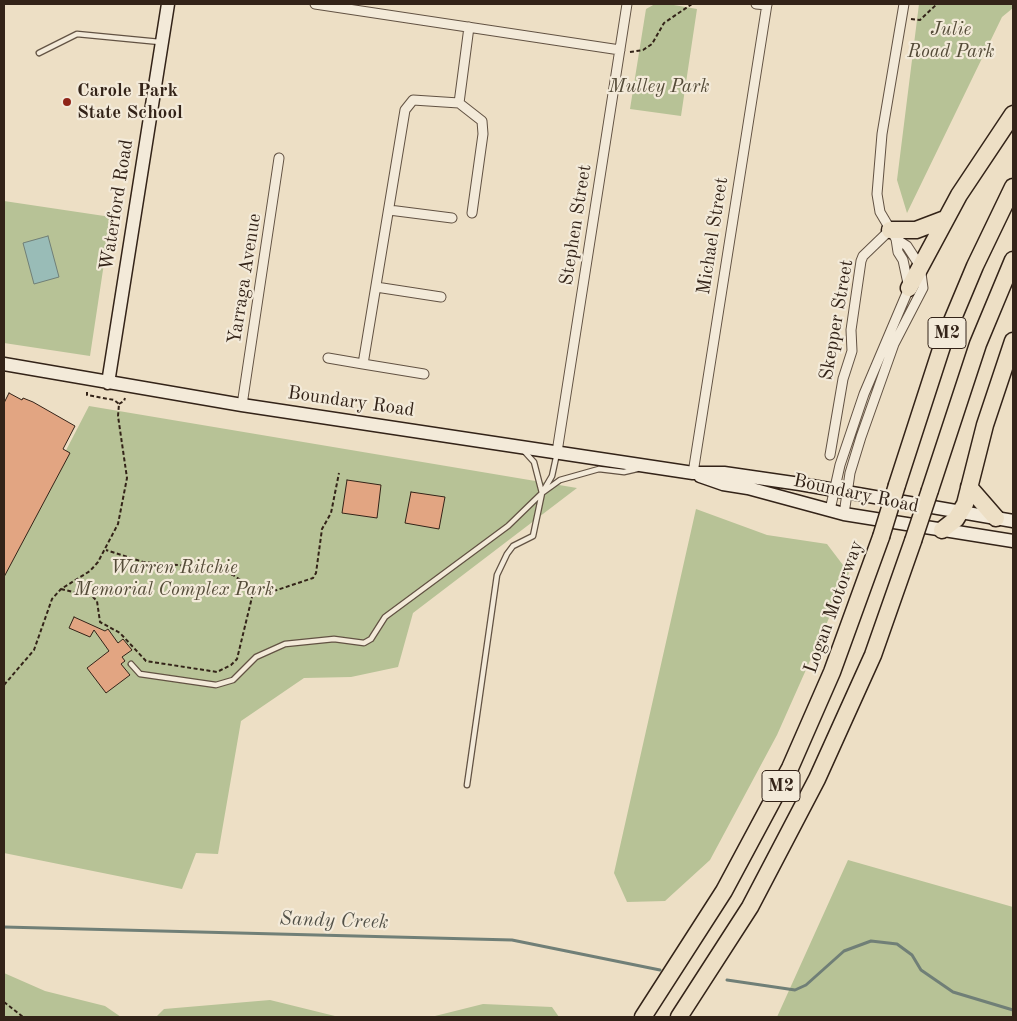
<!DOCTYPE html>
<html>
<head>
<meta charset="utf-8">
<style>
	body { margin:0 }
	#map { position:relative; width:1017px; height:1021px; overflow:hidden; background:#eddfc5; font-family:"Old Standard TT",serif }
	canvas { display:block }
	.frame { position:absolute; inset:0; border:5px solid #332318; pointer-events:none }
</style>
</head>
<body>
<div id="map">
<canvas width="1017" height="1021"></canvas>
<div class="frame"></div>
</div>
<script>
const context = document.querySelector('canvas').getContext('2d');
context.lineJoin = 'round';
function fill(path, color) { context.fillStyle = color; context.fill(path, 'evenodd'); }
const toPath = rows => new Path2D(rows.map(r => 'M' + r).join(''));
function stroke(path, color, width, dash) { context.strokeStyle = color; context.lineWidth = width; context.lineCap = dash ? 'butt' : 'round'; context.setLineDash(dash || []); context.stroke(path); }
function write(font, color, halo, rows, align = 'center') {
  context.font = font + ' "Old Standard TT",serif'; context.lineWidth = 4.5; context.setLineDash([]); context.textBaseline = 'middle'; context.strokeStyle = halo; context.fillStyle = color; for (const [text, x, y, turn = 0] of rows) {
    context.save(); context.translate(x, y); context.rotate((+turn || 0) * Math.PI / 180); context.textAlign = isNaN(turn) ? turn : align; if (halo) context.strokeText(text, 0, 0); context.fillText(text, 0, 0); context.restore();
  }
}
fill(toPath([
	[655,4,668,4,697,9,681,116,630,109,646,9],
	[919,4,1013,4,1013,8,1002,17,907,213,897,180],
	[4,201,111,217,90,356,4,343],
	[89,406,577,488,413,613,398,667,351,677,304,678,241,721,218,854,196,853,182,889,4,853,4,570],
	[696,509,767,535,827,544,849,573,777,735,710,860,665,901,627,902,614,873],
	[848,860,1013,907,1013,1017,777,1017],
	[4,973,45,991,105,1006,121,1017,4,1017],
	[270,1000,339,1017,156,1017,164,1009],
	[483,1004,552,1007,559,1017,431,1017]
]), '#b7c296');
const water = toPath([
	[48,236,59,277,34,284,23,243,48,236]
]);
fill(water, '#99bcb7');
stroke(water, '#707f77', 1);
stroke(toPath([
	[4,927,512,940,660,970],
	[727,980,795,990,806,985,844,951,871,941,897,944,912,955,921,970,953,992,1013,1010]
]), '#707f77', 3);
const building = toPath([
	[9,393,22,400,23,398,33,402,75,426,63,449,70,453,4,577,4,403,9,393],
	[347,480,381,485,377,518,342,513,347,480],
	[411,492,445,497,439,529,405,523,411,492],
	[74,617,105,631,108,629,118,643,123,639,132,650,122,657,125,661,121,664,130,675,106,693,87,668,109,651,94,630,90,637,69,628,74,617]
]);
fill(building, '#e2a582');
stroke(building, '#332318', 1);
const lane = toPath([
	[39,53,77,34,160,42],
	[524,451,534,462,542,493],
	[131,664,140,674,216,685,233,680,256,657,285,644,334,639,364,643,371,639,385,617,508,526,542,493,560,480,599,469,624,472,637,469],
	[467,785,497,575,507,554,513,546,533,536,542,493,552,476,557,453]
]);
const street = toPath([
	[315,4,620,50],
	[756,4,767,5],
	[459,103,482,121,483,134,472,213],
	[389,210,452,218],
	[376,287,441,297],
	[328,358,363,364],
	[424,374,363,364,405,110,413,100,459,103,469,27],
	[242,405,279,158],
	[557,452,627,4],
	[830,455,843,379,852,351,851,330,861,261,863,256,890,230],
	[693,473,767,4],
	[830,510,840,465,864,394,909,288,903,260,898,252,896,239,880,212,877,194,882,134,904,4],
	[844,514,850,473,861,437,894,344,923,288,920,266,907,246,896,239]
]);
const secondary = toPath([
	[4,364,242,405,693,473,724,473,800,484,1013,521],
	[108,383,168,4],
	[700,476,723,484,748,488,844,514,1013,541]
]);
const highway = toPath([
	[890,230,916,230,945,219],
	[909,288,959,195,1013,114],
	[897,485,944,340,975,266,1013,187],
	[969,487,996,518],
	[930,490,978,344,1013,260],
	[942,530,956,519,965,504,985,425,1013,341],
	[643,1017,724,891,790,768,832,672,881,537],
	[679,1017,750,907,817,779,873,655,913,541]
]);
stroke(lane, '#625243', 7);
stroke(street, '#625243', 11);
stroke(secondary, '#332318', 15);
stroke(highway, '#332318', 19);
stroke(toPath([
	[911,19,920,20,937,4],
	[630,52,643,50,652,44,664,23,692,4],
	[119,404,124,401,125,398],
	[61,589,93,597,97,601,100,622,120,633,146,661,217,672,231,665,237,659,254,589,233,575,210,568,143,562,106,550],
	[254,589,274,591,313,578,316,573,322,529,331,513,339,473],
	[4,685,34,650,52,599,61,589,90,571,98,562,118,524,127,478,118,416,119,404,114,400,87,395,87,392],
	[4,1002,23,1017]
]), '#332318', 2, [4, 2.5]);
stroke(lane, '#f3ead9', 4.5);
stroke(street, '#f3ead9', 9);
stroke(secondary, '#f3ead9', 12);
stroke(highway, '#eddfc5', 16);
const highwayBridge = toPath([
	[881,537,897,485],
	[913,541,930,490]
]);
stroke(highwayBridge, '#332318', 19, []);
stroke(highwayBridge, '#eddfc5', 16);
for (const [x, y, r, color] of [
	[67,102,5,"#8f2418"]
]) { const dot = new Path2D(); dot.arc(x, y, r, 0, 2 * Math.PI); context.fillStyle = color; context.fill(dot); stroke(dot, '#f3ead9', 2); }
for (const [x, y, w] of [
	[947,333,38],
	[781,786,38]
]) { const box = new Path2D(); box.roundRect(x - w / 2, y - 15.5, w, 31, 4); context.fillStyle = '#f3ead9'; context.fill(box); stroke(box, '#332318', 1); }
write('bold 18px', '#332318', null, [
	["M2",947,333],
	["M2",781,786]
]);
write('italic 19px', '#544b38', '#f3ead9', [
	["Julie",951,30],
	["Road Park",951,52],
	["Mulley Park",659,87],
	["Warren Ritchie",174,568],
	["Memorial Complex Park",174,590]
]);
write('bold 19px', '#332318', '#f3ead9', [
	["Carole Park",77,91],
	["State School",77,113]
], 'left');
write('19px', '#332318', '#f3ead9', [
	["Waterford Road",117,205,-81],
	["Stephen Street",576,225,-81],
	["Michael Street",713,236,-81],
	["Yarraga Avenue",245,279,-81],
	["Skepper Street",837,320,-80],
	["Boundary Road",351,402,8],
	["Boundary Road",856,494,12],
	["Logan Motorway",834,607,-70]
]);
write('italic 20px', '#525148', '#f3ead9', [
	["Sandy Creek",334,921,2]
]);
</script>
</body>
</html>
